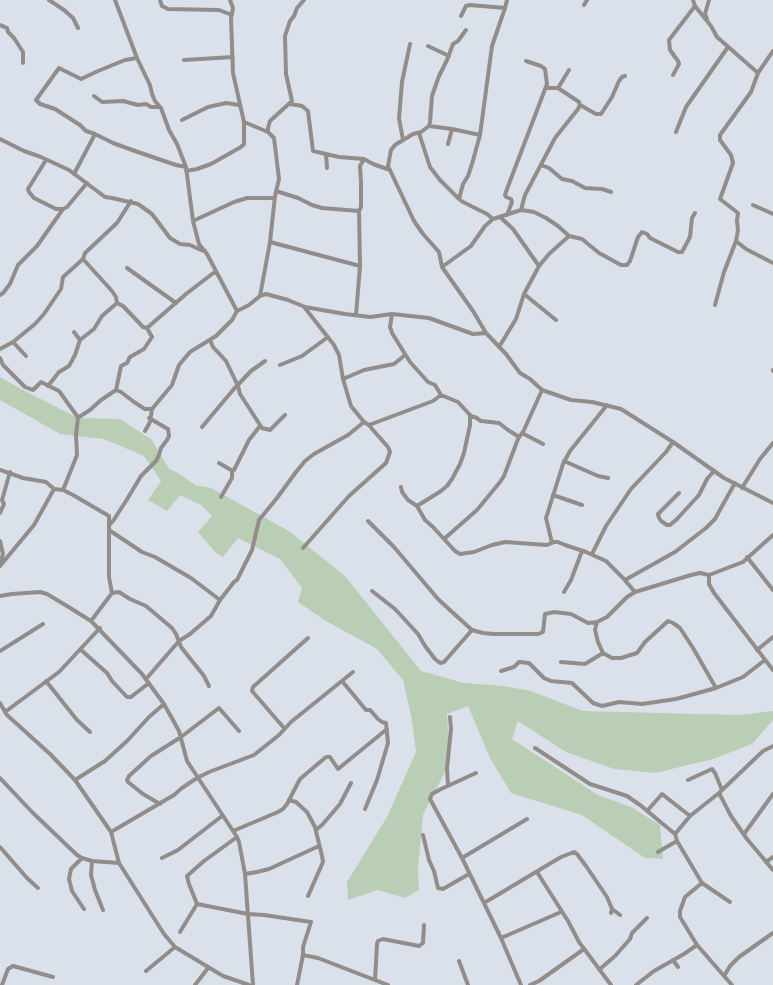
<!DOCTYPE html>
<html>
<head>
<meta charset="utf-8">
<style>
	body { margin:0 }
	canvas { display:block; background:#dbe1eb }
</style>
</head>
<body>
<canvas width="773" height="985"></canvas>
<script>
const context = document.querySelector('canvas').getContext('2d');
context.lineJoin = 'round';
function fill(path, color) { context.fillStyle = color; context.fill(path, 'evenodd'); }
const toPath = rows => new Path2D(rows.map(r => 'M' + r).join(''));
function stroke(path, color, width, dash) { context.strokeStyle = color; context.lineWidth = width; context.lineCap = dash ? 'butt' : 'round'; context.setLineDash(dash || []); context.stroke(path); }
fill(toPath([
	[0,377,21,389,78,418,120,419,152,440,169,469,178,473,195,485,211,488,289,531,345,576,421,671,464,683,504,686,531,691,583,711,740,715,773,711,773,720,752,744,713,759,655,773,614,769,566,752,518,721,512,739,598,795,631,807,660,825,663,859,645,858,582,815,511,793,490,758,468,706,447,714,450,762,423,815,418,868,419,890,405,898,378,890,348,900,347,882,387,817,416,752,412,720,403,680,377,649,326,621,298,602,302,588,280,559,238,538,223,557,215,552,198,532,212,516,201,505,180,495,167,511,148,500,161,481,144,456,104,439,60,434,0,400]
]), '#bacdb5');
stroke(toPath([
	[49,0,64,10,73,18,78,28],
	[115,0,137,58,150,85,152,94,155,101,161,108,169,130,177,144,186,167,193,221,199,244,207,254,237,311],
	[160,0,162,6,168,9,219,10,232,15],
	[693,0,695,6,711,26,717,37,758,73],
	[584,5,587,0],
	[461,16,466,6,470,5,505,8],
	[707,19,705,14,709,0],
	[0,25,7,28,8,32,14,38,23,52,23,63],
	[466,30,458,41,453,44,447,60,439,76,432,96,430,122,429,126,421,132,413,134,395,145,391,150,388,166,414,221,423,234,439,252,442,267,473,311,486,333],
	[428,46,449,56],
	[773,51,758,73,751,92,720,135,720,140,731,155,733,163,720,199,738,213,737,221,738,230,736,241,746,249,773,263],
	[184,60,233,57],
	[673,75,679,64,678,61,670,50,669,40,695,6],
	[558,88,569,70],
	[94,96,102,102,123,101,138,105,146,104,151,107,160,107],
	[290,104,302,106,308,111,313,151,339,157,364,159],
	[580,105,596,114,601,114,612,97,619,81,622,77,625,76],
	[182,120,208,107,226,103,239,105],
	[244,122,268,132,274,138,279,179,275,196,270,242,260,296],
	[429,126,452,129,480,135],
	[268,132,268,128,270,121,292,101,286,74,285,36,290,21,294,16,297,8,304,0],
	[676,132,686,107,728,47],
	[419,133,430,167,440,180,459,199],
	[95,134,86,131,80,125,55,109,40,104,36,100,59,68,81,79,98,71,125,60,137,58],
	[0,139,24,151,41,157,69,170,105,197,112,198,138,204,152,214,170,238,180,244,190,245,201,250,205,251],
	[403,140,399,118,402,82,410,44],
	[448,144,452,129],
	[326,154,327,168],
	[46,160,28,189,29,192,34,198,56,209,63,209,67,207,87,183],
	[541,165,549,168,562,179,572,181,585,188,602,189,611,192],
	[186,171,197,169,211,164,241,147,244,144,244,122,233,73,231,18,233,8,230,0],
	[74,174,95,134,113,143,135,151,176,165,186,167],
	[276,191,298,198,312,205,322,208,359,211],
	[753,205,773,214],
	[521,210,525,195,555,138,578,109,580,105,579,102,558,88,546,88],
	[507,215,512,202,511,199,506,197,505,195,507,189,547,84,545,69,541,66,526,61],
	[500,217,513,229,539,266],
	[493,219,487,214,463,202,459,199,463,184,468,176,472,164,480,135,492,46,505,8,507,0],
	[193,221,234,202,247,198,274,198],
	[270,242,360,266],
	[442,267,471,246,485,226,493,219,521,210,534,212,546,218,558,226,569,236],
	[127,268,176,303],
	[524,294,556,320],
	[0,295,3,293,10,284,18,265,37,246,63,209],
	[117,303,116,297,112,291,83,259,85,253,117,223,131,201],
	[715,305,724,272,736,241],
	[392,314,390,327,392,333,410,362,428,382,435,385,441,395,458,402,470,415,470,425,464,453,460,464,452,479,447,486,441,491,417,506],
	[356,315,360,266,359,211,361,207,361,182,360,166,364,159,373,164,390,170],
	[80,340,94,329,102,316,117,303,123,306,143,327,147,328,186,294,216,271],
	[210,340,213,347,226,361,238,386,240,394,262,428,270,430,285,415],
	[13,342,26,356],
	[499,347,516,319,524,294,539,266,549,254,569,236,582,239,599,253,621,265,627,265,630,261,638,237,642,232,647,234,650,238,678,252,682,252,690,237,692,218,695,213],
	[0,349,13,342,35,324,44,314,61,289,63,277,83,259],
	[0,358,3,365,25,387,33,390,41,382,59,391,77,416,79,417,90,410,101,400,116,390,121,392,134,402,145,409,152,409,172,385,179,365,190,352,216,336,232,320,237,311,249,305,260,296,266,294,288,300,305,307,345,314,370,317,392,314,429,318,473,334,486,333,506,354,520,373,530,379,542,390,571,400,592,402,621,409,673,442,724,478,773,503],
	[280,365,302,356,328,337],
	[773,370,773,371],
	[343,379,364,370,394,364,405,355],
	[48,386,59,372,69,366,75,355,80,340,74,332],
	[116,390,121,366,127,363,130,357,144,349,152,337,147,328],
	[470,415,473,417,475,417,481,421,499,423,508,430,519,437],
	[369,425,433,401,441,395],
	[202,427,233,390,251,371,265,361],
	[145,431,150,422,152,409],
	[522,433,543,444],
	[564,461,598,476,608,478],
	[219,463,231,470,234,470,249,440,260,426],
	[0,470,23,478,46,482,54,489,63,490,73,495,109,516,109,577,112,593],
	[401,487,402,492,408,500,417,506,425,520,433,527,455,551,460,554,474,552,492,545,505,542,547,545,554,542,558,542,565,545,586,552,606,561,623,578,635,592],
	[742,488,760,459,773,443],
	[63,490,77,455,76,435,78,417],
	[679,493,658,514,659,518,661,521,667,525,670,525,677,519,699,495,707,479,714,471],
	[553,495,582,505],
	[221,497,232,478,232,470],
	[0,513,4,504,2,500,10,472],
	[368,521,394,547,438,599,451,611,472,630,483,633,494,634,538,634,543,632,545,614,554,612,571,614,588,623,597,622,607,617,627,597,635,592,691,575,700,573,709,575,743,562,773,535],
	[110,524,113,521,126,501,141,476,156,461,159,455,161,448,167,440,169,436,168,429,149,418],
	[109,530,142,552,155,557,191,578,220,600],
	[444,539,477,510,500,482,504,476,518,439,524,430,542,390],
	[0,541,3,554,0,564],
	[552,543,546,518,563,464,570,451,607,405],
	[303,548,349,496,386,463,390,452,388,447,373,430,369,425,364,422,351,406,343,379,339,355,334,345,305,308],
	[592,554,606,526,631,489,666,452,673,442],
	[747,557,773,590],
	[0,566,34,525,54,489],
	[709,575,709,584,714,593,773,670],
	[625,580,675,552,706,528,715,519,721,508,735,483],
	[372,591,395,609,418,634,425,646,435,659,440,663,444,662,472,630],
	[564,592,571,580,582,551],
	[0,596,12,594,40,592,47,594,67,606,91,621,142,674,164,704,179,731,187,761,237,837,239,842,245,874,253,985],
	[91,621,112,593,119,592,130,599,146,606,172,628,176,634,181,647,204,676,209,686],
	[597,622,595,630,598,642,603,653,612,658,621,658,637,653,645,642,668,621,673,623,680,628,693,648,716,688],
	[80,649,107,673,112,681,127,697,131,697,149,683],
	[757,650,773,637],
	[0,651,43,624],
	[561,662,585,664,603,653],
	[501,671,514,667,519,662,529,663,544,678,551,681,572,683,593,703,602,706,619,702,642,704,676,699,716,688,743,677,765,660],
	[146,679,179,641,190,634,211,616,220,600,234,582,237,580,252,550,259,520,277,498,296,472,305,461,314,454,348,435,364,422],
	[46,681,77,720,90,732],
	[342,681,366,710,370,710,378,719,382,722,386,723,388,743,377,780,365,809],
	[0,703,7,715,50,754,75,780,111,832,119,863],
	[5,712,59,672,100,628],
	[284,728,252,691,253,687,308,638],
	[535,748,590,784,627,796,640,805,675,834,677,841,702,883,730,902],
	[476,773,441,789,432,794,430,799,462,858,501,938,521,985],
	[0,778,33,813,77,855,82,858,92,861,119,863,164,934,175,947,223,976,249,985],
	[75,780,105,761,127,741,149,717,164,704],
	[688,780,712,769,715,773,722,790],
	[448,786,447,768,451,729,450,717],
	[719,793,731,816,747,839,773,870],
	[289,800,296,802,307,812,315,827,322,856,323,862,308,896],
	[160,804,143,794,128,782,127,780,129,776,151,756,181,737,219,708,239,731],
	[647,811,662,794,690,816],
	[316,830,322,825,340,804,351,783],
	[233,831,278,812,283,809,287,804,300,779,326,757,330,757,338,769,387,729],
	[111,832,174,795,182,788,197,778,209,772,254,755,279,735,291,722,353,672],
	[675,834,690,816,719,793,763,751,773,746],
	[744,834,773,794],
	[423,835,429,860,434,871,438,888,443,889,469,874],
	[0,847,27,878,38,888],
	[658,852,677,841],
	[82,858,71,869,69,879,72,891,84,909],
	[162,858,178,850,222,816],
	[462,858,527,819],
	[92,861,91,875,95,890,103,910],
	[766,862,773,857],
	[537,872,568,921,579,942,611,985],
	[245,874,257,872,269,869,319,846],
	[702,883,685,897,680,911,680,917,697,945,732,985],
	[484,903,561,857,574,852,577,854,586,866,607,897,612,909,611,913],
	[197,904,248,914,264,915,311,922,303,947,303,955,297,985],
	[612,909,620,915],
	[180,932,197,904,189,884,187,876,204,861,237,837],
	[501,938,561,912],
	[303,955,318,958,388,985],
	[673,960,678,967],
	[459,961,468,985],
	[600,969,615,956,630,939,632,933,647,918],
	[146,971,175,947],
	[724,976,730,966,739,957,773,933],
	[375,980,377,944,378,941,383,939,419,946,423,943,424,925],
	[2,985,8,969,13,966,53,977],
	[195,985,208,968],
	[530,985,539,981,584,949],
	[636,985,654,971,684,954,697,945]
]), '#928c8a', 4);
</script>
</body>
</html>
